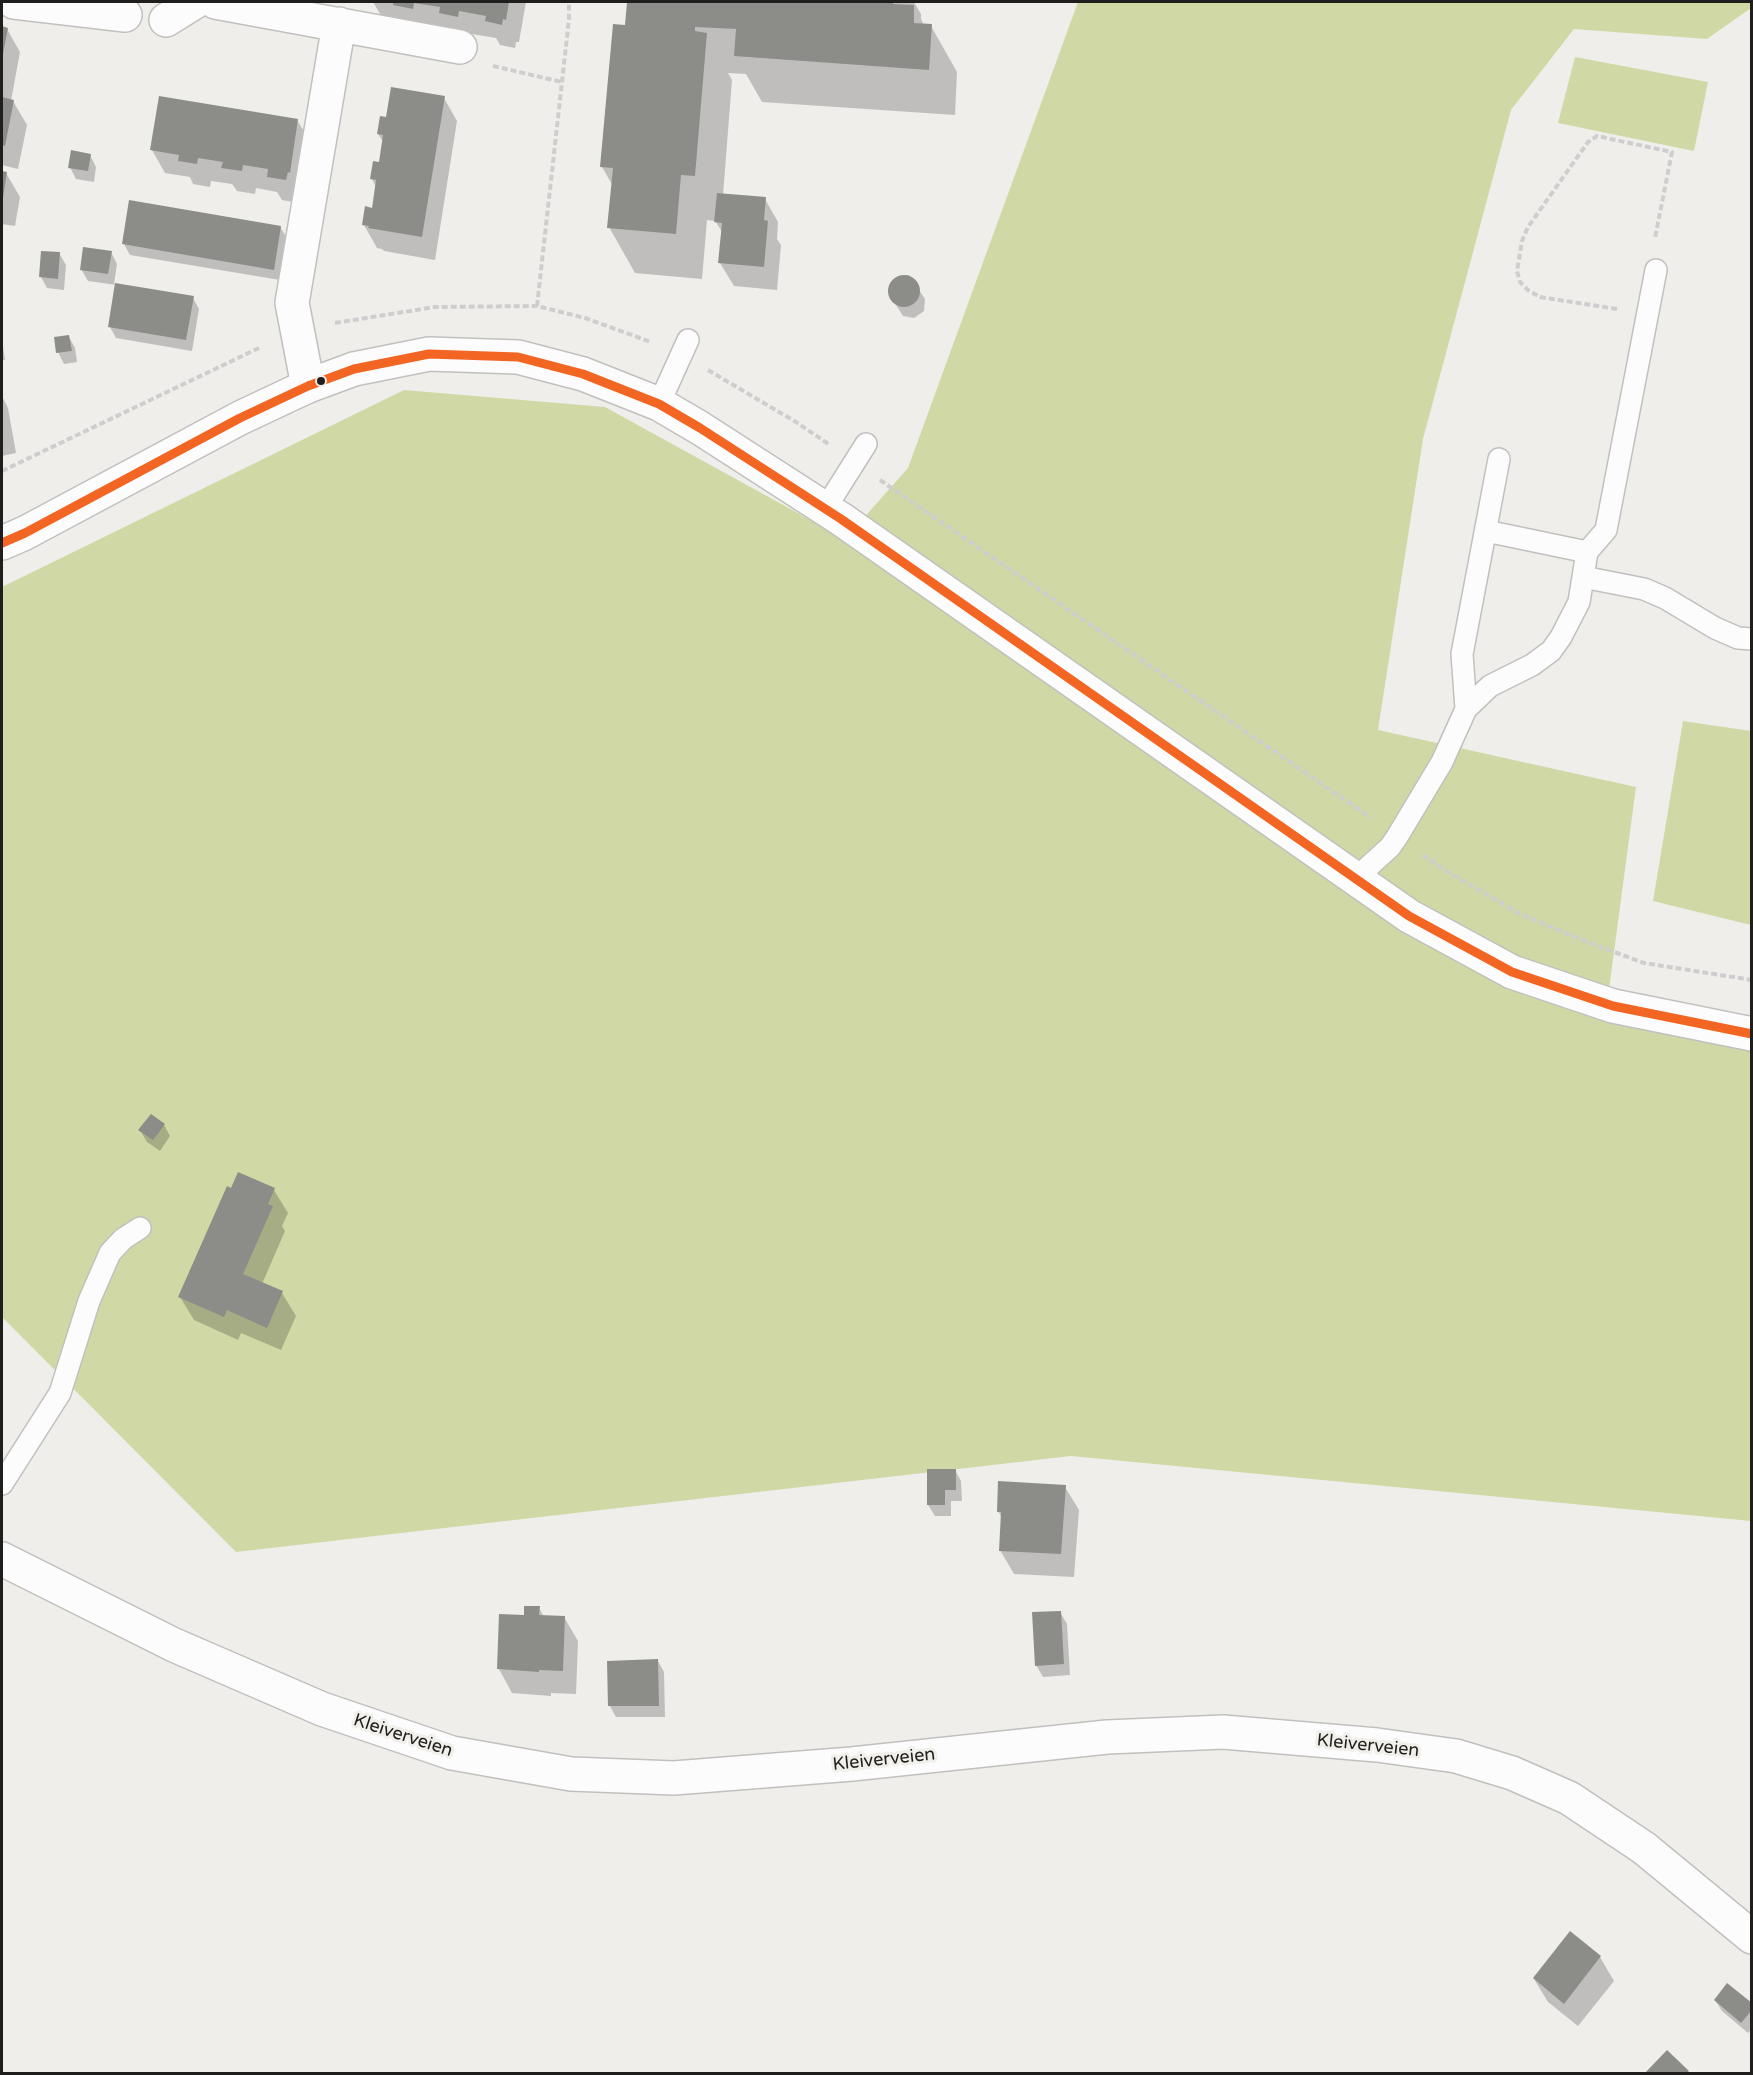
<!DOCTYPE html>
<html>
<head>
<meta charset="utf-8">
<style>
	body { margin:0 }
	#map { position:relative; width:1753px; height:2075px; overflow:hidden; background:#f0eeeb; font-family:"Varela Round",sans-serif }
	canvas { display:block }
	.frame { position:absolute; inset:0; border:3px solid #1f1e1c; pointer-events:none }
</style>
</head>
<body>
<div id="map">
<canvas width="1753" height="2075"></canvas>
<div class="frame"></div>
</div>
<script>
const context = document.querySelector('canvas').getContext('2d');
context.lineJoin = 'round';
function fill(path, color) { context.fillStyle = color; context.fill(path, 'evenodd'); }
const toPath = rows => new Path2D(rows.map(r => 'M' + r).join(''));
function stroke(path, color, width, dash) { context.strokeStyle = color; context.lineWidth = width; context.lineCap = dash ? 'butt' : 'round'; context.setLineDash(dash || []); context.stroke(path); }
function write(font, color, halo, rows, align = 'center') {
  context.font = font + ' "Varela Round",sans-serif'; context.lineWidth = 6; context.setLineDash([]); context.textBaseline = 'middle'; context.strokeStyle = halo; context.fillStyle = color; for (const [text, x, y, turn = 0] of rows) {
    context.save(); context.translate(x, y); context.rotate((+turn || 0) * Math.PI / 180); context.textAlign = isNaN(turn) ? turn : align; if (halo) context.strokeText(text, 0, 0); context.fillText(text, 0, 0); context.restore();
  }
}
fill(toPath([
	[1078,2,1751,2,1751,8,1707,39,1574,29,1511,110,1423,439,1378,730,1636,787,1606,1012,1751,1046,1751,1521,1071,1456,236,1552,2,1317,2,587,404,390,605,407,845,539,908,468],
	[1575,57,1708,82,1694,151,1558,123],
	[1683,721,1751,731,1751,925,1653,901]
]), '#d0d9a5');
fill(toPath([
	[373,2,526,2,519,42,516,42,515,48,500,45,496,38,472,34,471,40,382,17],
	[629,2,914,2,921,14,921,19,924,25,931,26,957,72,955,115,762,102,746,74,728,73,732,80,723,195,765,199,778,222,777,239,781,245,777,290,734,286,720,263,723,233,715,221,707,220,702,279,635,273,609,227,613,186,602,167,626,27],
	[2,28,7,29,20,52,11,101,13,101,27,125,18,169,2,165],
	[444,98,457,121,435,260,384,251,382,249,377,248,364,225,373,210,376,187,372,179,380,164,384,143,378,134,387,118],
	[297,120,311,143,299,203,282,200,277,192,256,188,255,194,237,191,232,184,211,181,210,187,193,184,190,177,165,173,152,150],
	[90,155,96,167,94,182,76,179,70,167],
	[2,173,6,173,20,197,15,226,2,224],
	[280,227,287,238,280,280,130,255,124,244],
	[111,252,117,264,114,284,193,298,199,309,192,351,116,338,110,327,117,285,88,281,81,269],
	[59,253,66,265,64,290,47,288,41,277],
	[909,275,925,299,924,311,914,318,903,316,889,294,890,283,899,276],
	[69,337,75,348,77,362,64,364,58,352],
	[2,340,5,360,2,360],
	[2,396,8,408,16,453,2,456],
	[164,1125,170,1136,160,1151,147,1142,140,1130],
	[274,1190,288,1213,282,1226,285,1231,262,1284,282,1293,296,1316,281,1350,241,1333,238,1340,194,1320,180,1297],
	[955,1470,961,1481,962,1501,951,1501,951,1516,935,1516,928,1505],
	[1065,1487,1079,1510,1074,1577,1014,1574,1000,1550,1002,1518,998,1511],
	[539,1608,544,1617,564,1617,578,1641,576,1694,551,1693,551,1696,512,1693,499,1669,525,1616],
	[1060,1612,1067,1624,1070,1675,1043,1677,1036,1665],
	[658,1661,664,1672,665,1717,616,1717,610,1706],
	[1571,1933,1600,1957,1614,1981,1578,2026,1548,2002,1534,1979],
	[1715,2000,1752,2005,1752,2029,1748,2033,1722,2011]
]), '#0003');
fill(toPath([
	[394,2,509,2,506,20,503,19,502,25,485,21,486,16,459,11,458,17,439,13,440,7,414,3,413,9,393,5],
	[627,2,893,2,893,4,914,5,914,23,932,24,929,70,734,56,736,29,695,27,695,31,707,33,695,176,681,175,676,234,607,228,613,168,600,167,613,24,625,25],
	[2,26,8,28,3,54,2,54],
	[391,87,445,96,422,237,368,228,369,226,362,225,365,206,372,208,376,180,370,179,373,161,379,162,383,135,377,134,380,116,386,117],
	[159,96,298,119,290,173,288,172,286,180,267,177,268,169,243,165,242,171,221,168,223,162,198,158,197,164,178,161,179,155,150,150],
	[2,97,14,100,5,146,2,145],
	[71,150,91,154,88,171,68,168],
	[2,171,7,172,3,198,2,198],
	[717,193,766,197,764,220,768,221,764,267,718,263,722,223,714,222],
	[129,200,281,226,274,270,122,244],
	[83,247,112,251,108,274,80,270],
	[41,251,60,252,58,279,39,277],
	'888 291a16 16 0 1 1 32 0a16 16 0 1 1-32 0Z',
	[115,283,194,296,186,340,108,327],
	[69,335,72,351,56,353,54,337],
	[151,1114,165,1124,153,1140,138,1130],
	[238,1172,275,1188,268,1204,273,1206,243,1274,283,1291,267,1328,227,1310,224,1317,178,1297,227,1186,231,1188],
	[927,1469,956,1469,956,1490,945,1490,945,1505,927,1505],
	[998,1481,1066,1485,1061,1554,999,1551,1001,1512,997,1512],
	[524,1606,540,1606,539,1615,565,1616,563,1671,539,1670,539,1672,497,1669,499,1614,524,1615],
	[1061,1611,1064,1664,1035,1666,1032,1612],
	[658,1659,659,1706,608,1706,607,1661],
	[1570,1931,1601,1956,1564,2004,1533,1978],
	[1727,1983,1752,2003,1752,2010,1741,2023,1714,2000],
	[1667,2050,1689,2071,1686,2074,1644,2074]
]), '#8c8c89');
const lane = toPath([
	[659,404,688,340],
	[825,509,866,444],
	[1587,552,1606,530,1656,270],
	[1583,577,1644,589,1665,598,1715,628,1738,638,1752,639],
	[1466,709,1490,686,1532,665,1551,651,1561,637,1579,602,1587,552,1486,531],
	[1355,879,1390,847,1397,837,1442,762,1466,709,1462,654,1499,459],
	[2,1484,60,1393,89,1301,110,1253,123,1239,140,1228]
]);
const street = toPath([
	[14,2,125,15],
	[215,2,460,47],
	[166,20,195,2],
	[308,386,292,303,339,24]
]);
const secondary = toPath([
	[2,543,25,533,240,418,308,386,354,369,429,354,518,357,583,374,659,404,700,428,841,519,1409,916,1512,972,1613,1006,1752,1034],
	[2,1559,174,1645,322,1709,452,1753,571,1774,674,1778,852,1764,1107,1737,1223,1732,1377,1745,1456,1756,1512,1773,1569,1798,1644,1848,1752,1937]
]);
stroke(lane, '#c2c0be', 24);
stroke(street, '#c2c0be', 36);
stroke(secondary, '#c2c0be', 36);
stroke(toPath([
	[493,66,562,82],
	[537,306,569,19,569,2],
	[1617,309,1540,297,1528,290,1520,282,1517,271,1522,241,1528,227,1588,142,1597,136,1672,152,1655,238],
	[335,323,435,307,537,306,585,318,651,342],
	[708,370,796,422,830,445],
	[2,471,261,347],
	[880,480,1371,818],
	[1423,855,1443,869,1520,914,1590,943,1644,963,1752,980]
]), '#cecece', 4, [6, 3]);
stroke(lane, '#fdfcfc', 21);
stroke(street, '#fdfcfc', 33);
stroke(secondary, '#fdfcfc', 33);
stroke(toPath([
	[2,543,25,533,240,418,308,386,354,369,429,354,518,357,583,374,659,404,700,428,841,519,1409,916,1512,972,1613,1006,1752,1034]
]), '#f26522', 9);
for (const [x, y, r, color] of [
	[321,381,5,"#1f1e1c"]
]) { const dot = new Path2D(); dot.arc(x, y, r, 0, 2 * Math.PI); context.fillStyle = color; context.fill(dot); stroke(dot, '#f1efea', 2); }
write('18px', '#1f1e1c', '#f1efea', [
	["Kleiverveien",403,1736,18],
	["Kleiverveien",1368,1746,6],
	["Kleiverveien",884,1760,-6]
]);
</script>
</body>
</html>
